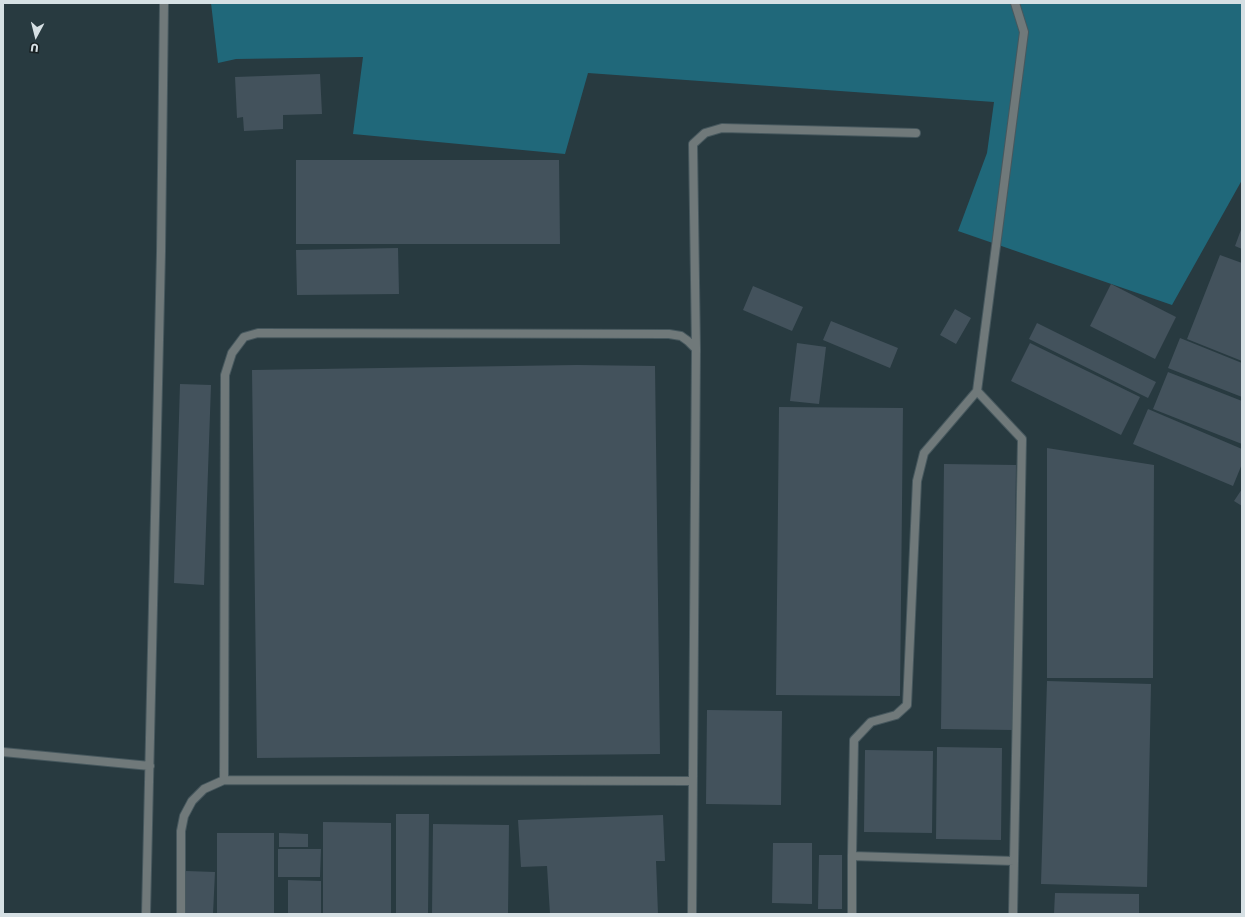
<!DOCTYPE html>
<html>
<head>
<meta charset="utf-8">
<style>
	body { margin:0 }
	#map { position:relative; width:1245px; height:917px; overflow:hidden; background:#283a40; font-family:"Golos Text",sans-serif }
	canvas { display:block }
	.frame { position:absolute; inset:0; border:4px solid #d6e0e4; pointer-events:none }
	.north { position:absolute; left:16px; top:16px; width:40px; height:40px; -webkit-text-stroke:3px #182022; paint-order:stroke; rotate:187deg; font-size:11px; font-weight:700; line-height:16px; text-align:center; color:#d6e0e4 }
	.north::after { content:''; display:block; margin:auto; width:14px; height:18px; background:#d6e0e4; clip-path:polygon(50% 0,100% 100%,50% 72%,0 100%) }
</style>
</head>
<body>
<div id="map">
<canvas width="1245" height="917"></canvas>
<div class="frame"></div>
<div class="north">U</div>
</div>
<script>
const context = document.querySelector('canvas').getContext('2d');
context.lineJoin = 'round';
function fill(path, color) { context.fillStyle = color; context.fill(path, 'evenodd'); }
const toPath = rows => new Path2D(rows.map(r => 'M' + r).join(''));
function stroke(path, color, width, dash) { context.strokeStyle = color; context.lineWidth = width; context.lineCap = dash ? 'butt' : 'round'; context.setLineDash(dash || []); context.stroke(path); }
fill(toPath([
	[211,3,1242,3,1242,180,1172,305,958,231,987,153,994,102,588,73,565,154,353,134,363,57,236,59,218,63]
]), '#20687a');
fill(toPath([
	[320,74,322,114,283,115,283,129,244,131,243,117,237,118,235,77],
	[296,160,559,160,560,244,296,244],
	[1242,227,1242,249,1235,246],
	[398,248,399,294,297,295,296,250],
	[1220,255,1242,263,1242,361,1187,339],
	[1111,284,1176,317,1155,359,1090,326],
	[753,286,803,307,792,331,743,310],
	[955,309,971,318,956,344,940,335],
	[831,321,898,348,890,368,823,340],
	[1037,323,1156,382,1148,398,1029,339],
	[1180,338,1242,363,1242,397,1168,368],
	[797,343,826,347,819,404,790,401],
	[1030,343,1140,397,1121,435,1011,381],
	[577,365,655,366,660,754,257,758,252,370],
	[1168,372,1242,401,1242,444,1153,409],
	[180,384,211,385,204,585,174,583],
	[779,407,903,408,900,696,776,695],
	[1148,409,1242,449,1242,464,1233,486,1133,444],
	[1047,448,1154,465,1153,678,1047,678],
	[944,464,1016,465,1013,730,941,729],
	[1242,489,1242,506,1234,501],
	[1047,681,1151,684,1147,887,1041,884],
	[707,710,782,711,781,805,706,804],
	[937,747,1002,748,1001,840,936,839],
	[865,750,933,751,932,833,864,832],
	[396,814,429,814,428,914,396,914],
	[663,815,665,861,656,861,658,914,550,914,547,866,521,867,518,820],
	[323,822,391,823,391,914,323,914],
	[433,824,509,825,508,914,432,914],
	[217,833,274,833,274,914,217,914],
	[279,833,308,834,308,847,279,847],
	[773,843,812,843,812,904,772,903],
	[278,849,321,849,320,877,278,877],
	[819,855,842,855,842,909,818,909],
	[186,871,215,872,213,914,184,914],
	[288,880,321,881,321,914,288,914],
	[1055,893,1139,894,1139,914,1054,914]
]), '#43525c');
const service = toPath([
	[696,349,693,144,705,133,722,128,916,133],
	[3,752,150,766],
	[224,780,693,781],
	[852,856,1014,861],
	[146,914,161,252,164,3],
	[181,914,181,831,184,816,192,801,204,789,224,780,225,375,232,353,244,337,258,333,669,334,681,336,688,341,696,349,692,914],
	[852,914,852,856,854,740,871,722,896,715,907,705,917,481,924,453,977,391],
	[1013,914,1022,439,977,391,1024,32,1015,3]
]);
stroke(service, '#47585e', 10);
stroke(service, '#70797a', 8);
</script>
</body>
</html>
